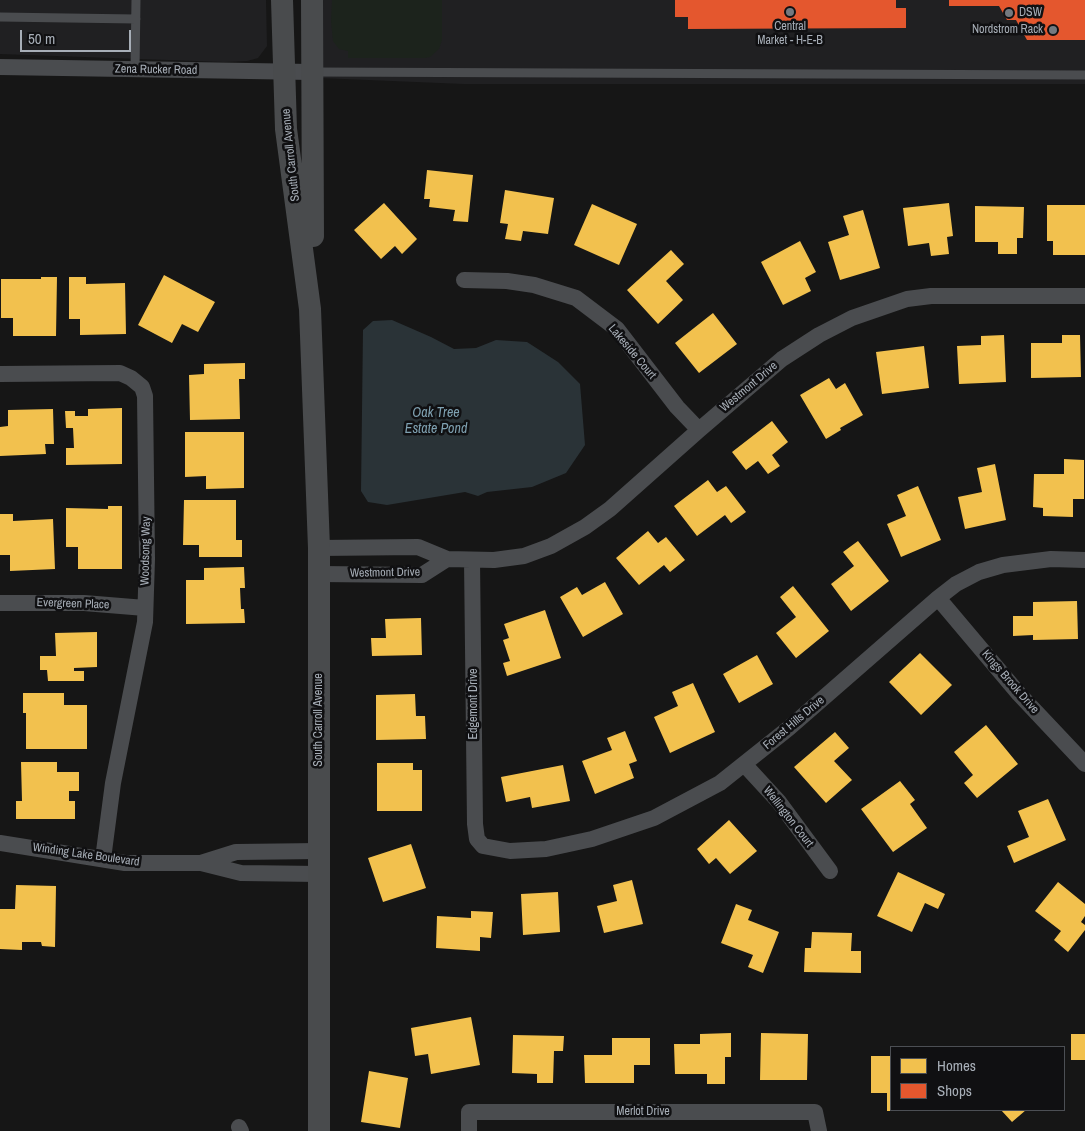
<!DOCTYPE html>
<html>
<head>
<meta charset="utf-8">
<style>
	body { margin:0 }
	#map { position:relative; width:1085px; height:1131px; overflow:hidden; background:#161616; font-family:"Archivo Narrow",sans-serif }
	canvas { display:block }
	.legend { position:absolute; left:890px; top:1046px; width:175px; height:65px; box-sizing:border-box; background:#101012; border:1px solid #4c4f54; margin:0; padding:6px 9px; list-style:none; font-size:15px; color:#a7aeb7 }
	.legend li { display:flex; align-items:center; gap:10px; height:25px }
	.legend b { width:25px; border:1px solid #4c4f54 }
	.scale { position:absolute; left:20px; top:30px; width:111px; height:22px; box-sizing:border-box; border:2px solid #a7aeb7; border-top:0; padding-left:6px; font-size:15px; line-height:18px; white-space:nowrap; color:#a7aeb7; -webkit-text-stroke:4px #101012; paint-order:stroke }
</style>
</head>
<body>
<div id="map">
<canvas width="1085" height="1131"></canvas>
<ul class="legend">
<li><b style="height:14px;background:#f2c14e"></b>Homes</li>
<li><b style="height:14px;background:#e4572e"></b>Shops</li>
</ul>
<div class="scale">50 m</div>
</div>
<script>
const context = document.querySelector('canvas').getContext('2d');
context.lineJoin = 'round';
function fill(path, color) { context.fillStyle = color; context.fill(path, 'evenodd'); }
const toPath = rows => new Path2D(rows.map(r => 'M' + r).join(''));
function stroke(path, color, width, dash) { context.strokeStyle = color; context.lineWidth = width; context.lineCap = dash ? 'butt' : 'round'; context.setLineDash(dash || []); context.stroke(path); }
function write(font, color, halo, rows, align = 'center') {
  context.font = font + ' "Archivo Narrow",sans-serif'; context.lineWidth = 5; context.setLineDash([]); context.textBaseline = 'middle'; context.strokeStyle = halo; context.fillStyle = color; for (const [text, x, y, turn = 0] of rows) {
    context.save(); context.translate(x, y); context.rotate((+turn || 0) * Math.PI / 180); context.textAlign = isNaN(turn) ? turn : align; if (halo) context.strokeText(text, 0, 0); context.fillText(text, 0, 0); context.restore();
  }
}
fill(toPath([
	[0,0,266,0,267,46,258,58,247,61,224,62,0,54],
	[322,0,1085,0,1085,84,464,84,320,78]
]), '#202022');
fill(toPath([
	[332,0,442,0,442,40,439,49,430,57,425,58,348,58,348,51,339,49,333,41,331,21]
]), '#1c231c');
fill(toPath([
	[392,320,431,337,454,349,476,348,496,340,527,342,558,362,580,384,585,445,566,473,532,487,487,492,478,496,465,492,387,505,368,502,361,491,363,330,373,321]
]), '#2a3337');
fill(toPath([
	[427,170,473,175,468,222,453,221,455,210,429,207,430,199,424,199],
	[505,190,554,198,548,234,523,231,521,241,505,239,508,224,500,223],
	[384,203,417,239,402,254,395,246,381,259,354,230],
	[949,203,953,236,947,237,949,254,931,256,929,243,908,246,903,208],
	[592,204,637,224,619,265,574,245],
	[1047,205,1085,205,1085,255,1053,255,1053,241,1047,241],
	[975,206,1024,207,1023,238,1017,238,1017,254,998,254,998,242,975,242],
	[863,210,880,268,840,280,828,242,849,235,843,216],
	[800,241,816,272,805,278,811,291,783,305,761,262],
	[671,250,684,264,666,281,683,300,658,324,627,290],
	[164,275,215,302,198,332,182,324,172,343,138,325],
	[41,277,57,277,56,336,13,336,13,318,1,318,1,279,41,279],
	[69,277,86,277,86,284,125,283,126,334,80,335,80,319,69,319],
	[713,313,737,344,699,373,675,343],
	[1004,335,1006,382,959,384,957,346,981,345,981,336],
	[1062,335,1080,335,1081,377,1031,378,1031,343,1062,343],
	[924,346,929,388,882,394,876,352],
	[245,363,245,379,239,379,240,419,190,420,189,375,204,374,204,364],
	[829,378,836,389,845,383,863,415,840,428,841,430,826,439,800,395],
	[122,408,122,464,66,465,66,448,74,448,73,428,66,428,65,411,75,411,75,416,88,416,88,409],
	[53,409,54,444,45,444,46,454,0,456,0,427,8,426,8,410],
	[772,421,788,442,772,455,780,466,768,474,758,461,746,470,732,452],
	[185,432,244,432,244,488,206,489,206,476,185,477],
	[1064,459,1084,460,1084,499,1073,499,1073,517,1043,516,1043,508,1033,507,1034,474,1064,474],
	[995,464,1006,520,965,529,958,497,982,492,977,468],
	[708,480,717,492,726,486,746,512,731,523,725,515,697,536,674,506],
	[918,486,941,540,901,557,887,524,906,516,897,495],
	[184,500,236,500,236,540,242,540,242,557,199,557,199,545,183,545],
	[108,506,122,506,122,569,78,569,78,547,66,547,66,508,108,509],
	[0,514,13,514,13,521,53,519,55,569,10,571,10,555,0,555],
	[648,531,658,543,666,537,685,560,670,572,664,565,639,585,616,558],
	[858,541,889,581,851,611,831,584,854,566,843,552],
	[244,567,245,588,240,588,241,609,244,609,245,623,186,624,186,580,204,580,204,568],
	[605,582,623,614,583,637,560,597,577,587,582,595],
	[793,586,829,631,796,658,776,633,796,617,780,597],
	[1077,601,1078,639,1033,640,1033,635,1013,636,1013,616,1033,616,1033,602],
	[545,610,561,658,507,676,503,663,510,661,503,640,509,638,504,624],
	[421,618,422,655,372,656,371,638,386,638,385,619],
	[97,632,97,667,74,668,74,671,84,671,84,681,48,681,47,670,40,670,40,656,56,656,55,633],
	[920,653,952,685,921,715,889,682],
	[757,655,773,684,739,703,723,674],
	[693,683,715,732,670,753,654,717,678,706,672,692],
	[23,693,64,693,64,705,87,705,87,749,26,749,26,713,23,713],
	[415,694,416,716,425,716,426,739,376,740,376,695],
	[986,725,1018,764,977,798,964,783,973,775,954,752],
	[625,731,637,761,629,764,634,778,595,794,582,761,612,750,607,738],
	[835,732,849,748,834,761,852,780,826,803,794,767],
	[21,762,57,762,57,772,79,772,79,791,69,791,69,801,75,801,75,819,16,819,16,801,22,801],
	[377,763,413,763,413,770,422,770,422,811,377,811],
	[563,765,570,801,532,808,530,797,506,802,501,777],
	[900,781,915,800,910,804,927,828,893,852,861,809],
	[1048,799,1066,840,1014,863,1007,846,1029,837,1018,811],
	[729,820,757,851,730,874,716,858,709,864,697,849],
	[411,844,426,888,383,902,368,858],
	[898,872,945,894,938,909,925,903,912,932,877,916],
	[632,880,643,924,604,933,597,906,617,901,613,885],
	[1058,882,1085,904,1085,916,1081,922,1085,925,1085,930,1068,952,1054,940,1061,931,1035,911],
	[16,885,56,886,55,947,42,946,41,942,22,942,22,950,0,949,0,909,15,909],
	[558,892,560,932,523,935,521,894],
	[736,904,752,910,748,920,779,932,763,973,748,967,753,955,721,943],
	[471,911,493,912,491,938,480,937,480,951,436,948,437,916,471,918],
	[812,932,852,933,851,951,861,951,861,973,804,972,805,948,811,948],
	[471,1017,480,1065,431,1074,428,1054,415,1056,411,1028],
	[731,1033,731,1057,725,1057,725,1084,707,1084,707,1074,675,1074,674,1044,700,1044,700,1034],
	[761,1033,808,1034,807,1080,760,1080],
	[1071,1034,1085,1034,1085,1060,1071,1060],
	[513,1035,564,1036,563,1051,554,1051,553,1083,537,1083,537,1074,512,1073],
	[612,1038,650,1038,650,1065,634,1065,634,1083,585,1083,584,1055,612,1055],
	[871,1056,891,1056,891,1111,887,1111,887,1093,871,1093],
	[369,1071,408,1078,400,1128,361,1122],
	[1001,1110,1026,1110,1012,1122]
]), '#f2c14e');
fill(toPath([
	[675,0,896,0,896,8,906,8,906,28,688,29,688,17,675,17],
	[949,0,1085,0,1085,40,1027,40,1016,20,1007,20,999,6,949,6]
]), '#e4572e');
stroke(toPath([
	[0,17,136,19],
	[135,70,136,0],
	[313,72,1085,75]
]), '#4a4c4f', 9);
stroke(toPath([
	[0,67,311,72],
	[464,280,507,281,534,285,576,298,617,329,677,407,699,430],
	[0,374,120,373,131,378,142,387,145,396,147,559,145,622,113,783,103,859],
	[319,548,418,547,447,559,494,560,524,556,551,546,585,527,610,509,699,430,782,359,819,335,852,318,907,299,931,296,1085,296],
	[472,560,475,824,477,839,483,846,510,851,546,849,592,839,654,818,720,783,789,728,938,598,956,584,979,572,1003,565,1051,559,1085,560],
	[319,574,422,575,447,559],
	[938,598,1019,694,1085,764],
	[0,603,84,603,145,608],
	[744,764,779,802,830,871],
	[0,843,125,863,201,863,241,873,319,874],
	[201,863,236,852,319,851],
	[239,1127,241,1131],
	[469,1131,469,1112,815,1112,819,1131]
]), '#4a4c4f', 16);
stroke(toPath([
	[282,0,286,129,310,309,319,548,319,1131],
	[312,0,313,236]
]), '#494b4d', 22);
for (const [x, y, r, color] of [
	[790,12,5,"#74797f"],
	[1009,13,5,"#74797f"],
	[1053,30,5,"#74797f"]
]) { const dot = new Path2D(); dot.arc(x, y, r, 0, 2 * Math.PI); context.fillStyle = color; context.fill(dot); stroke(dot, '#101012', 2); }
write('12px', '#a7aeb7', '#101012', [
	["DSW",1019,13],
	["Central",790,27,"center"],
	["Market - H-E-B",790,41,"center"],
	["Nordstrom Rack",1043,30,"right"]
], 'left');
write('12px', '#a7aeb7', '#101012', [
	["Zena Rucker Road",156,70,1],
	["South Carroll Avenue",291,155,-96],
	["Lakeside Court",632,352,50],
	["Westmont Drive",749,387,-40],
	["Woodsong Way",146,551,-89],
	["Westmont Drive",385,573,-1],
	["Evergreen Place",73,604,2],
	["Kings Brook Drive",1010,682,49],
	["Edgemont Drive",474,704,-90],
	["South Carroll Avenue",319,720,-90],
	["Forest Hills Drive",794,723,-40],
	["Wellington Court",788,817,52],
	["Winding Lake Boulevard",86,855,8],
	["Merlot Drive",643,1112]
]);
write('italic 14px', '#7fa1b1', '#101012', [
	["Oak Tree",436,413],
	["Estate Pond",436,429]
]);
</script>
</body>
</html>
